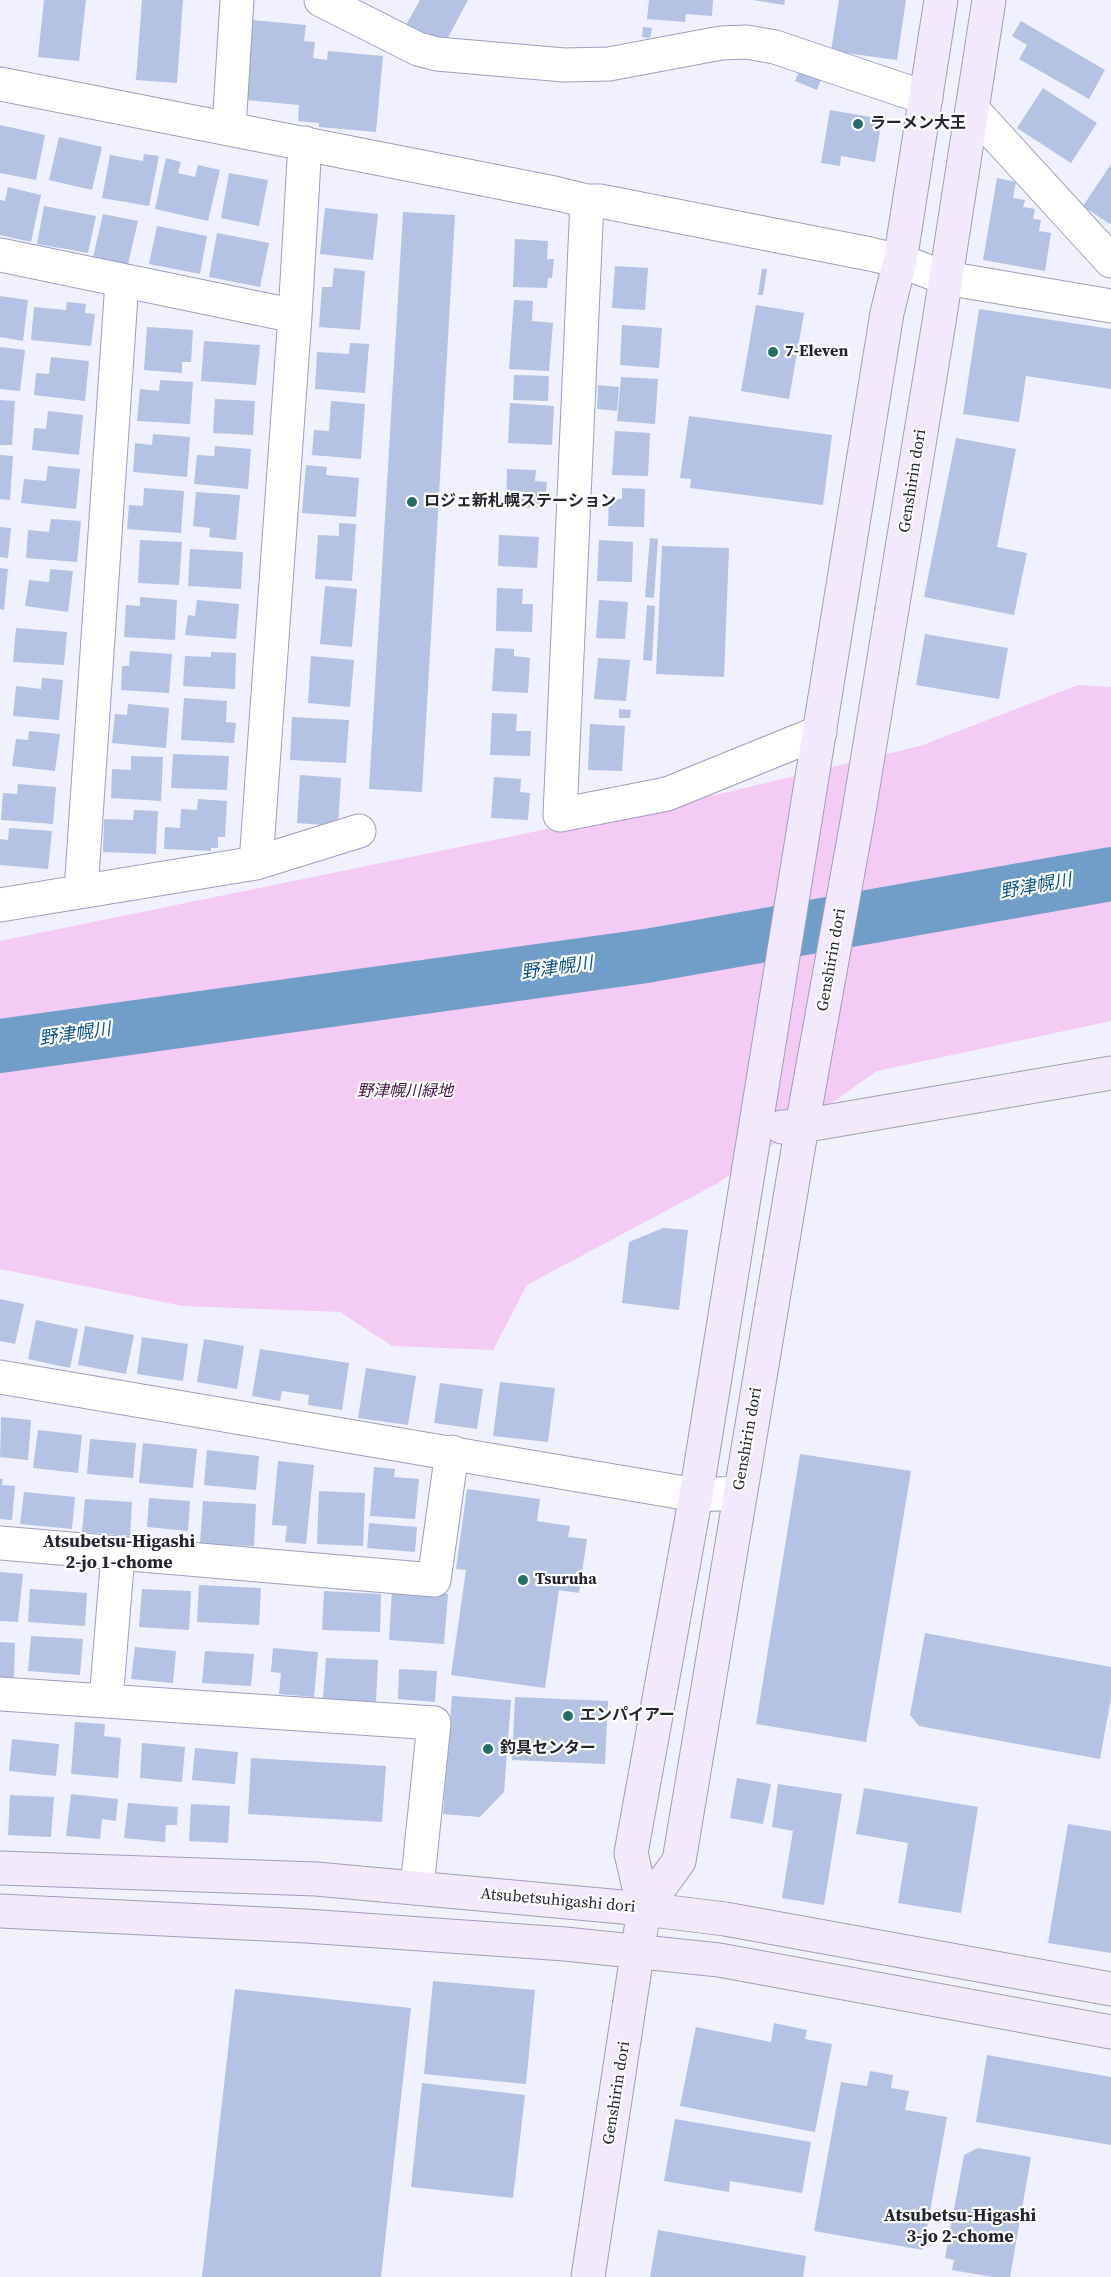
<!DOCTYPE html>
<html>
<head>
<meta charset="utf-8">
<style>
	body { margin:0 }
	canvas { display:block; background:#f0f0ff }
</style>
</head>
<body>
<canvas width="1111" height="2277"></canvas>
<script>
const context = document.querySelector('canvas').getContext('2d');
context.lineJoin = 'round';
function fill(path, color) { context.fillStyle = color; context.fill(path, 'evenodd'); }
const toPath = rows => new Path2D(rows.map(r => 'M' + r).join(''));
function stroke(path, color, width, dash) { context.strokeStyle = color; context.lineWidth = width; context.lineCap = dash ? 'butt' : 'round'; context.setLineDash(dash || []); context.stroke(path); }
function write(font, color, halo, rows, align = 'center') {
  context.font = font + ' "Source Serif 4","Noto Sans JP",serif'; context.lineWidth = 4.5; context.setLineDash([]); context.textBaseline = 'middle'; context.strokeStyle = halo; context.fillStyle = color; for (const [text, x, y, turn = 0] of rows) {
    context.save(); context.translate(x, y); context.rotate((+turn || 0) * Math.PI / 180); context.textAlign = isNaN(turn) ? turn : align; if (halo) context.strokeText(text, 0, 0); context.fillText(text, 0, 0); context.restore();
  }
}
fill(toPath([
	[1078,685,1111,687,1111,1021,877,1071,718,1183,527,1285,493,1350,392,1346,340,1312,183,1306,0,1269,0,941,728,792,920,746]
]), '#f4cbf5');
stroke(toPath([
	[0,1046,646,956,1111,874]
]), '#719ec8', 54);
fill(toPath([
	[44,0,86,0,79,61,38,57],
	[142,0,183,0,177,83,136,80],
	[420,0,468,0,444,45,406,25],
	[649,0,713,0,712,16,686,14,685,22,647,19],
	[753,0,785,0,784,5],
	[839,0,906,0,897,60,831,51],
	[252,20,306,25,304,41,315,42,313,58,327,60,328,51,383,56,376,132,319,127,319,123,298,121,299,105,245,100],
	[1021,21,1105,70,1089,99,1019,59,1027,45,1012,36],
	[643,27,652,28,650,38,642,37],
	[799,71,821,80,817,90,795,81],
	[1043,88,1097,123,1071,163,1017,128],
	[830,110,882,119,875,162,841,156,840,166,821,163],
	[0,125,45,135,36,180,0,173],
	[59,137,102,147,92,190,49,180],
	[144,154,159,156,149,206,102,198,110,155,143,161],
	[166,158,181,162,178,173,195,177,198,165,220,170,208,221,155,209],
	[1111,164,1111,225,1083,206],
	[229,173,268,180,259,226,221,218],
	[997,178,1016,182,1013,198,1025,200,1023,207,1035,209,1033,219,1041,220,1039,231,1051,233,1045,271,983,260],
	[8,187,41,195,31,242,0,235,0,200,5,201],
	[44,206,96,216,88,253,37,244],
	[325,208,378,214,373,260,320,254],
	[403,212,455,215,422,792,369,789],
	[103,214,138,221,128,264,93,257],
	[157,226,207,236,200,274,149,264],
	[217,233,269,243,260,287,209,277],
	[515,239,548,241,547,259,554,259,552,278,548,278,547,288,513,287],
	[615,266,648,268,645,310,612,308],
	[334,268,365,271,360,330,319,327,322,287,332,287],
	[762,269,767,269,763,295,758,295],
	[0,296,28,300,23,341,0,337],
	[514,300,533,301,532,321,553,323,549,371,509,369],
	[67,302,86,304,85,313,95,314,91,346,31,340,34,307,66,310],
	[756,305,804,313,789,399,741,391],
	[979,309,1111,329,1111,389,1026,376,1019,422,963,414],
	[622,325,662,328,659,368,620,365],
	[147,327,193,330,191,362,182,362,182,373,144,370],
	[204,341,260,345,256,385,201,381],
	[350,343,369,344,365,393,315,389,317,352,349,354],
	[0,347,25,350,20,391,0,389],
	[51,357,89,361,85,401,34,395,36,373,49,374],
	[514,375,549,376,548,401,513,400],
	[621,377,658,379,655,424,617,421],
	[160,380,193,382,190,424,137,421,140,389,159,391],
	[598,385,619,387,617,411,597,409],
	[215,399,255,401,253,435,213,433],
	[0,400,15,401,12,445,0,445],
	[331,401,365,404,361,459,312,455,314,430,329,431],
	[510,403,554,406,552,445,508,443],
	[48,411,83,415,79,455,32,450,34,428,46,429],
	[689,416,832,435,823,505,690,488,691,479,680,478],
	[615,431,650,433,648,476,612,475],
	[153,434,190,437,187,477,133,472,135,443,152,445],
	[956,438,1016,449,997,547,1027,553,1014,615,924,597],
	[215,446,251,449,248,489,194,484,197,455,214,456],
	[0,455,13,456,10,500,0,499],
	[306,465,327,467,326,475,359,478,356,517,302,513],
	[48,466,80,469,76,509,21,503,24,479,46,481],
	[507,469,536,470,535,481,547,482,545,508,506,507],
	[144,488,184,491,181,533,127,529,129,505,143,506],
	[622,488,645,489,644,527,608,526,609,499,622,499],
	[196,492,240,495,236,540,209,537,210,528,193,526],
	[51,519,81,521,77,562,26,558,28,530,49,532],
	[339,523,356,524,352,581,315,579,318,535,339,536],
	[0,527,11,528,8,558,0,557],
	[499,535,539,537,537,568,498,566],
	[650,538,658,539,654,598,645,597],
	[140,540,182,542,179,585,138,583],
	[599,540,633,542,632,582,597,581],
	[662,546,729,548,724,677,656,674],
	[190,549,243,552,241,589,188,586],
	[0,568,8,569,4,610,0,609],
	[50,569,73,571,68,612,25,606,29,580,49,582],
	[325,586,357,589,352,647,320,644],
	[497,588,523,589,522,604,533,604,532,632,496,631],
	[140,597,177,600,175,640,124,637,126,605,140,606],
	[197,600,239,604,236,639,185,635,188,615,195,616],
	[599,600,628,602,625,639,596,638],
	[647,605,655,606,652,661,643,660],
	[16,628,67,632,64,665,13,662],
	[925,634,1008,648,999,699,916,685],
	[495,648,514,649,514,656,530,658,528,693,492,691],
	[130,651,172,654,169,693,121,690,122,666,129,666],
	[211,652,236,653,235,689,183,686,185,656,211,657],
	[311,656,354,660,350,707,308,703],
	[598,658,630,660,626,701,594,699],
	[42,678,63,680,59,720,13,716,16,686,41,689],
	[184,698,227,701,226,722,236,723,234,743,181,740],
	[128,704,169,708,166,748,112,743,115,714,127,715],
	[619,709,631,710,630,718,619,718],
	[492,713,517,714,516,731,531,731,530,756,490,755],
	[292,717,349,720,346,763,290,760],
	[590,724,625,726,622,771,588,770],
	[29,731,60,734,55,771,12,766,16,739,28,740],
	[173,754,229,756,227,790,171,788],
	[131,756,163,757,161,801,111,798,112,769,131,770],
	[300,775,341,778,338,826,297,823],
	[494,777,521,779,520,792,530,793,528,820,491,818],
	[18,784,56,787,53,824,1,820,3,793,17,794],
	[198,799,227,801,225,837,218,837,218,848,211,848,211,851,164,849,165,827,180,828,181,809,197,810],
	[134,810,158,811,156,854,103,852,104,819,133,820],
	[9,828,52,831,48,869,0,865,0,839,8,840],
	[663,1228,688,1230,679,1310,622,1303,629,1242],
	[0,1299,24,1304,15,1344,0,1341],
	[36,1320,78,1329,70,1368,28,1359],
	[85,1326,134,1335,126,1374,78,1365],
	[142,1337,188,1344,183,1381,137,1374],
	[204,1339,244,1346,237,1389,197,1382],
	[260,1349,349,1363,342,1410,308,1405,309,1395,282,1391,280,1401,252,1396],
	[366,1368,416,1376,408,1425,358,1418],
	[500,1382,555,1388,548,1442,493,1436],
	[440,1383,483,1389,477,1429,434,1423],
	[1,1417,31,1420,28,1460,0,1457],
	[38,1430,82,1435,78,1473,33,1468],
	[90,1439,136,1443,133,1478,87,1474],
	[143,1443,197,1449,193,1488,139,1483],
	[207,1450,259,1456,256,1490,204,1485],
	[800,1454,911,1471,866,1742,756,1724],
	[278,1461,314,1465,306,1544,285,1542,287,1526,272,1525],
	[374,1467,395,1469,394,1477,419,1479,415,1519,370,1516],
	[0,1479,3,1479,2,1485,15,1486,12,1520,0,1519],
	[467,1489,540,1499,537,1521,570,1526,568,1537,587,1539,579,1593,559,1590,545,1688,451,1675,466,1570,456,1569],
	[319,1491,365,1493,363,1546,317,1544],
	[24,1492,75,1497,72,1529,20,1524],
	[149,1498,190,1501,188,1531,147,1527],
	[85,1499,132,1502,130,1536,82,1532],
	[203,1501,256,1504,254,1546,200,1544],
	[369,1523,417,1527,415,1552,367,1548],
	[0,1572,23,1574,18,1622,0,1621],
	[199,1585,261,1588,259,1625,197,1622],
	[30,1589,87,1593,85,1626,28,1622],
	[142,1589,191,1591,189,1630,139,1627],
	[392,1590,448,1594,444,1644,389,1640],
	[324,1591,381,1594,380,1632,322,1630],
	[925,1633,1111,1667,1111,1698,1100,1759,919,1726,910,1715],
	[31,1636,83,1639,80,1675,28,1671],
	[0,1642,15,1643,14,1677,0,1677],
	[135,1647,176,1651,173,1683,131,1679],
	[273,1648,318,1652,314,1697,279,1694,281,1673,271,1672],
	[205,1651,254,1654,251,1686,202,1683],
	[326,1658,378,1660,376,1702,323,1699],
	[399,1669,437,1671,435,1702,398,1699],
	[452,1696,511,1700,504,1792,480,1817,443,1814],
	[515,1697,608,1701,605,1764,512,1760],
	[75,1722,105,1724,104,1736,121,1738,118,1778,71,1774],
	[12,1739,59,1744,56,1776,9,1771],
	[142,1743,185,1747,182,1782,140,1778],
	[195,1748,238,1752,235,1784,192,1780],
	[251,1758,386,1766,382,1822,248,1814],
	[737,1778,771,1784,763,1824,730,1818],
	[778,1784,842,1794,824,1905,782,1898,793,1831,772,1827],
	[864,1788,978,1807,961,1913,898,1903,908,1843,856,1834],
	[71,1794,118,1799,116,1821,102,1819,100,1839,66,1836],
	[10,1795,54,1797,51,1837,8,1835],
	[128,1803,178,1807,177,1825,166,1825,165,1842,124,1838],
	[191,1804,230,1806,228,1843,189,1841],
	[1068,1824,1111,1831,1111,1953,1048,1943],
	[433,1981,535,1990,526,2084,424,2074],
	[235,1989,411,2008,381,2277,202,2277],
	[774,2023,807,2030,805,2039,832,2044,815,2132,680,2106,696,2027,771,2042],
	[987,2055,1111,2077,1111,2145,976,2122],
	[870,2071,893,2075,891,2088,909,2091,905,2110,947,2117,923,2250,814,2231,841,2082,867,2086],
	[422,2083,525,2095,513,2198,411,2187],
	[675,2119,811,2142,802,2193,730,2181,729,2192,664,2181],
	[978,2148,1031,2157,1010,2277,993,2277,952,2270,954,2260,945,2258,964,2155],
	[658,2230,806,2256,803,2277,650,2277]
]), '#b4c2e3');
const street = toPath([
	[321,0,418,49,437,54,564,65,609,64,721,43,747,42,775,47,926,98],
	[0,84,554,193,587,201,600,201,870,254,900,261,946,278,1111,306],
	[972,109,1111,261],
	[229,128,237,0],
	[587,201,560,815,667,794,820,732],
	[0,255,295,316],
	[256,863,295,316,305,143],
	[81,891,122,281],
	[0,905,256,863,359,831],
	[0,1377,696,1495,739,1493],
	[0,1543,434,1580,452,1452],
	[0,1694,434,1723,417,1888],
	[106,1701,118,1554]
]);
const secondary = toPath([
	[782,1127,802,1126,1111,1073],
	[0,1868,316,1879,644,1909,725,1919,1111,1989],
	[644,1909,679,1861,802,1126,859,811,939,322,989,0],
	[0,1911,306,1926,565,1944,719,1960,1111,2032],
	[588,2277,644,1909,631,1853,696,1495,887,313,900,261,941,0]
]);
stroke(street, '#9e9dc0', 35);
stroke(secondary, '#9e9dc0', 35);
stroke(street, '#fff', 33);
stroke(secondary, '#f3e9fd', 33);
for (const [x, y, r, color] of [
	[858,124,6,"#246e69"],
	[773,352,6,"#246e69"],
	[412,502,6,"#246e69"],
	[523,1580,6,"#246e69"],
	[568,1716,6,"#246e69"],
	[488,1749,6,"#246e69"]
]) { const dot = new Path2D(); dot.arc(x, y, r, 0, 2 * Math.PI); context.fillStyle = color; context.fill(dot); stroke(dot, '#fff', 2); }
write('bold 16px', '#242431', '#fff', [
	["ラーメン大王",870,124],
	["7-Eleven",785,352],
	["ロジェ新札幌ステーション",424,502],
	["Tsuruha",535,1580],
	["エンパイアー",580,1716],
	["釣具センター",500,1749]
], 'left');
write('16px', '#242431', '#fff', [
	["Genshirin dori",913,481,-81],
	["Genshirin dori",832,960,-80],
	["Genshirin dori",748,1439,-80],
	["Atsubetsuhigashi dori",558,1901,5],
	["Genshirin dori",617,2093,-81]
]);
write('italic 16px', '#420e46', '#fff', [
	["野津幌川緑地",405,1092]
]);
write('italic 18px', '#0c5489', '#fff', [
	["野津幌川",1036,887,-10],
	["野津幌川",557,969,-8],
	["野津幌川",75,1035,-8]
]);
write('bold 18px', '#242431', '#fff', [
	["Atsubetsu-Higashi",119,1542],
	["2-jo 1-chome",119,1563],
	["Atsubetsu-Higashi",960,2216],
	["3-jo 2-chome",960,2237]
]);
</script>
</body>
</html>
